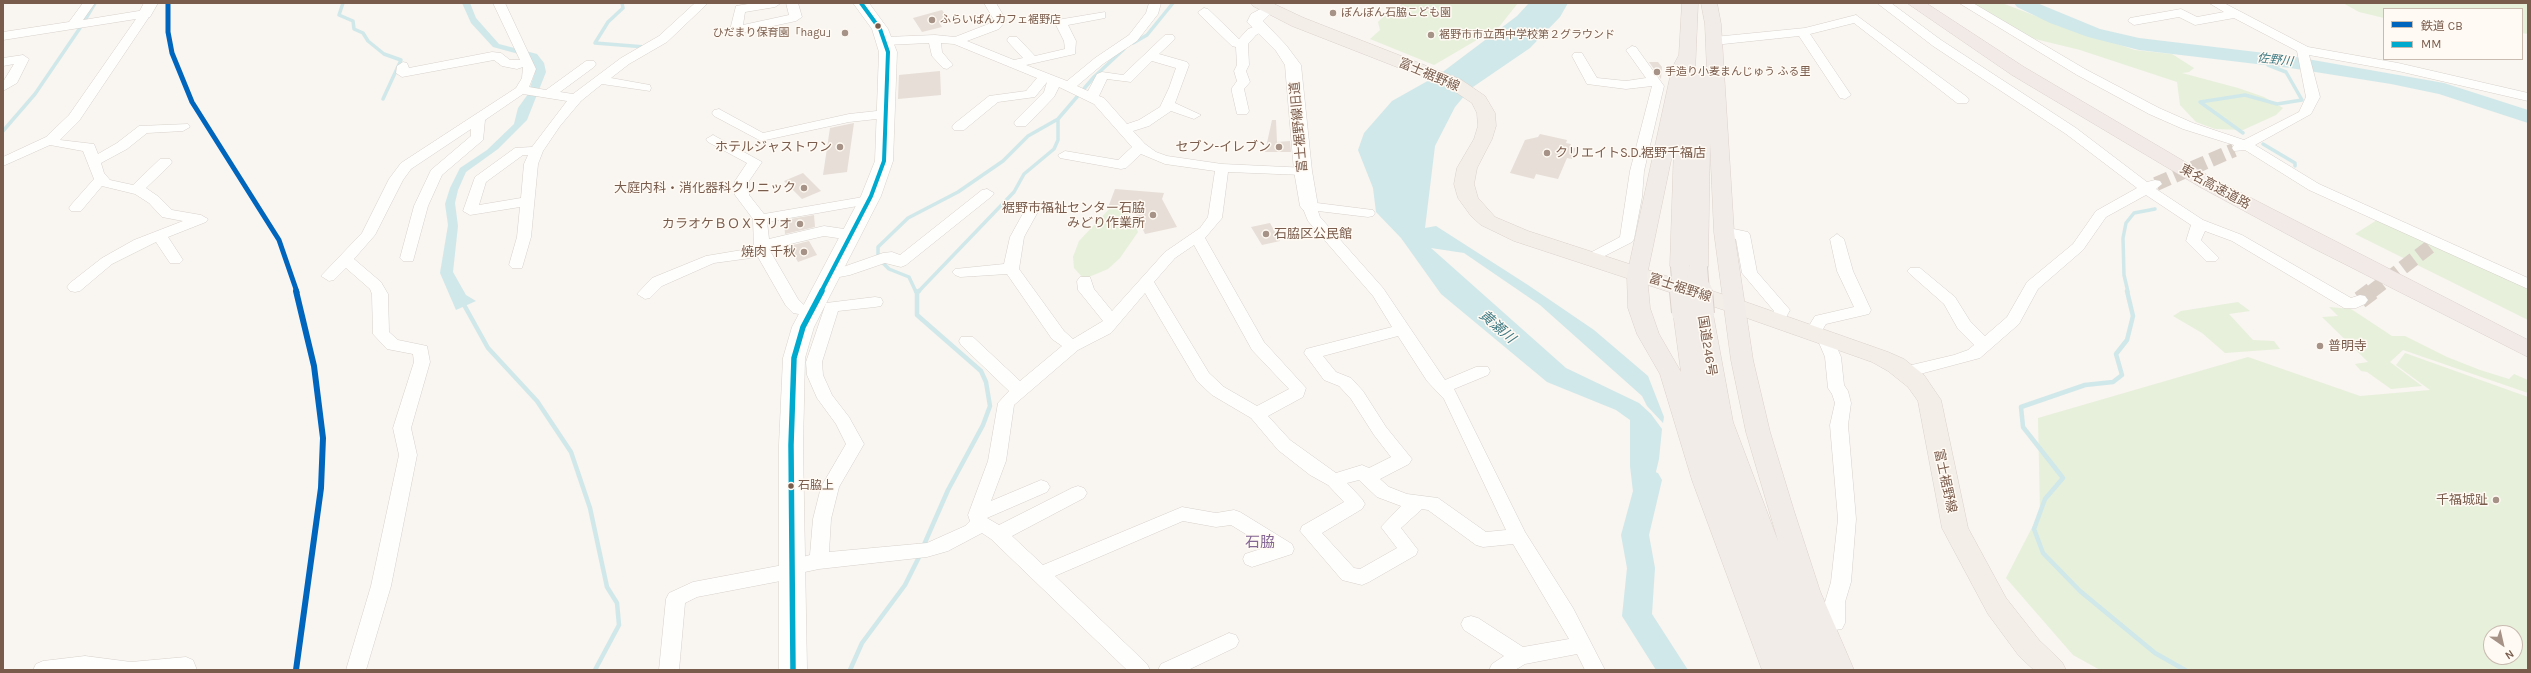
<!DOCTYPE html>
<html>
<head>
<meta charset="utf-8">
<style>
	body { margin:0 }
	#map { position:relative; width:2531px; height:673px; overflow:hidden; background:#f9f5f0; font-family:Karla,"Noto Sans JP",sans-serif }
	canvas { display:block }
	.frame { position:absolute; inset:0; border:4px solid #7a5c4d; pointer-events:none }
	.legend { position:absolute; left:2383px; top:8px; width:140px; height:52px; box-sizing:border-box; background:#fffaf3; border:1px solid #cabbb1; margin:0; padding:5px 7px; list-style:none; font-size:12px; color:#7a5c4d }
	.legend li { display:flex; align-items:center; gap:8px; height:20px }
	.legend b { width:20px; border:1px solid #cabbb1 }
	.north { position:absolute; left:2483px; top:625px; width:40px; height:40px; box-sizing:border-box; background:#fffaf3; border:1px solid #cabbb1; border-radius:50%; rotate:146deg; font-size:11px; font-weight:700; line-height:16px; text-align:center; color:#7a5c4d }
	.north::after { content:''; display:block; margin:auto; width:14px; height:18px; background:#a69286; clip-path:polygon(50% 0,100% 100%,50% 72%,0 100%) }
</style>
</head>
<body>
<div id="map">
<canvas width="2531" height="673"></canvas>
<div class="frame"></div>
<ul class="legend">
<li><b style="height:5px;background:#0065bd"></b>鉄道 CB</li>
<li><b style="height:5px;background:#00a9ce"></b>MM</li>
</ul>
<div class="north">N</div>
</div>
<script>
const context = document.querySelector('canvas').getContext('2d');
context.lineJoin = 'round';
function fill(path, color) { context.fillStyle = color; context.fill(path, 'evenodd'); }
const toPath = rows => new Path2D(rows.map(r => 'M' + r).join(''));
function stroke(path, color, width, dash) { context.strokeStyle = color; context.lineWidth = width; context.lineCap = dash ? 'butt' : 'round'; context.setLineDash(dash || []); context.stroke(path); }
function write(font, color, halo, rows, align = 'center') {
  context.font = font + ' Karla,"Noto Sans JP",sans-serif'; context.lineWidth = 3; context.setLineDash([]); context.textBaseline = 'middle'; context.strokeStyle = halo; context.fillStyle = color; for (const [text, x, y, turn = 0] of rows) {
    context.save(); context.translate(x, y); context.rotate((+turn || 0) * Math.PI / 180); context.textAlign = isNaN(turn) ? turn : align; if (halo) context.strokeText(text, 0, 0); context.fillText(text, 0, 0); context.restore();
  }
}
fill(toPath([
	[1403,3,1518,3,1499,27,1434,65,1370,39,1380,30,1378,22,1382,18],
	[1969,3,2002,3,2059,25,2135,50,2172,54,2194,68,2189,72,2182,73,2238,88,2264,97,2283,108,2276,115,2243,130,2215,129,2196,122,2180,105,2177,82,2080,50,2035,39,1993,19],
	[2343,3,2528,3,2528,34,2522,33,2522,9,2384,9,2384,18,2359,12],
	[1111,207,1123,208,1132,218,1138,232,1120,258,1108,269,1084,279,1074,268,1073,257,1079,241],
	[2377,220,2528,287,2528,320,2355,234],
	[2238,302,2250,311,2229,314,2253,340,2274,341,2280,349,2225,353,2202,333,2173,316,2181,311],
	[2329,307,2351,309,2392,336,2405,336,2447,357,2480,370,2509,379,2514,374,2528,380,2528,393,2403,350,2390,362,2422,386,2391,389,2367,372,2361,371,2355,364,2368,362,2322,317,2338,316],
	[2405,353,2528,397,2528,670,2100,670,2073,655,2006,578,2040,512,2038,418,2248,357,2360,396,2430,390,2396,365],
	[2491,633,2515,633,2515,657,2491,657]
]), '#e7f0db');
fill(toPath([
	[462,3,470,3,476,18,499,44,537,54,544,63,546,72,527,120,498,149,466,172,458,190,455,203,458,226,453,272,466,295,476,301,456,310,440,273,448,225,445,204,450,188,460,168,487,150,514,124,518,108,528,94,535,72,526,56,493,47,471,23],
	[1529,3,1568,3,1560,17,1530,48,1470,89,1455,107,1435,146,1425,228,1436,226,1528,285,1594,330,1648,376,1664,417,1663,423,1647,406,1642,396,1540,305,1464,253,1431,248,1566,368,1639,403,1651,414,1662,429,1659,459,1646,514,1635,509,1630,466,1630,420,1616,410,1547,382,1441,294,1401,238,1376,212,1373,188,1358,150,1364,133,1392,101,1440,74,1517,16]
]), '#d0e8ea');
stroke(toPath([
	[343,3,339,15,353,21,354,29,363,33,368,41,384,54,401,60,383,99],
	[622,3,623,8,608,22,595,43,645,47],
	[85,20,95,3],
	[1133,43,1147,35,1173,3],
	[3,131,35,94,82,25],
	[2243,133,2200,102,2245,95,2277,104,2302,100,2286,72,2268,65,2265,59],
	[2263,144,2295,163,2295,166],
	[916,292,909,277,889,269,884,264,878,255,878,247,908,218,958,192,1003,161,1028,136,1058,119],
	[918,292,1014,192,1024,174,1054,149,1058,140,1058,119,1094,77,1124,49],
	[2128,292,2124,275,2123,238,2126,223,2134,213,2155,209]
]), '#d0e8ea', 3.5);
stroke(toPath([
	[916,291,917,293],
	[919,291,917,293,917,315,981,371,986,382,990,406,983,425,948,490,923,547],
	[2127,291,2133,316,2127,340,2116,354,2122,375,2113,382,2085,385,2021,407,2023,427,2063,478,2045,499,2034,529,2043,553,2080,591,2155,653,2185,670],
	[463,303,488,348,537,401,571,452,590,508,607,587,617,603,619,625,595,670],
	[850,670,862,643,905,585,920,555]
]), '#d0e8ea', 4.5);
fill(toPath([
	[2014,3,2037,3,2100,29,2139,38,2290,56,2444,83,2528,110,2528,123,2439,94,2391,84,2290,68,2139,50,2088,37,2050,23,2017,7,2014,3],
	[1649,470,1658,473,1662,480,1649,535,1655,568,1652,614,1688,670,1656,670,1622,616,1627,568,1621,535,1636,480,1640,473,1649,470]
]), '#d0e8ea');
fill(toPath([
	[942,10,950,22,940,24,942,27,922,32,913,18],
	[1649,62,1658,62,1662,67,1661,79],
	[940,71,941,95,898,99,899,75],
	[1272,120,1276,120,1277,142,1290,141,1291,152,1265,152],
	[854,123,847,172,823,175,830,128],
	[1540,134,1567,140,1566,143,1571,144,1570,147,1576,148,1572,159,1567,158,1558,179,1536,174,1534,179,1510,173,1525,140,1538,137],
	[803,173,821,191,802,199,784,181],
	[1115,189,1164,193,1162,199,1177,227,1145,234,1132,207,1109,205],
	[814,215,815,227,785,234,784,220],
	[1270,223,1280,241,1262,245,1251,227],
	[809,241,817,255,798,262,789,246]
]), '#e6ded7');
stroke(toPath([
	[2156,184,2234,150],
	[2371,292,2431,246]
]), '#d9cfc7', 14, [14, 6]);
stroke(toPath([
	[2360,300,2372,291]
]), '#d9cfc7', 18, [18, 9]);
const minor = toPath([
	[83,3,95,3,83,20,145,10,151,14,79,121,60,140,94,144,98,154,117,143,139,126,188,124,190,127,183,131,147,133,127,149,101,163,104,173,110,180,133,185,160,159,170,159,172,162,170,165,146,188,159,197,172,210,201,215,208,219,206,222,168,237,183,260,180,263,170,263,156,242,112,264,80,291,75,292,70,291,67,287,70,283,102,258,134,240,183,221,162,217,149,203,135,194,102,186,81,211,71,211,69,208,71,205,94,179,83,151,50,145,3,166,3,157,46,137,69,115,136,19,3,40,3,32,69,22,83,3],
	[493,3,505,3,536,69,529,87,546,90,586,61,594,61,596,64,594,67,560,92,573,94,621,58,659,36,695,3,708,3,667,42,629,64,611,78,650,85,651,88,650,91,602,84,581,101,560,126,543,151,538,164,531,237,522,268,512,268,509,265,517,237,520,207,470,215,463,211,475,177,515,148,532,147,567,101,523,94,485,120,483,140,442,175,428,206,413,261,403,261,400,258,414,206,431,170,471,136,471,129,411,169,403,180,375,235,354,259,381,282,388,294,389,332,398,340,427,346,430,362,411,428,417,455,391,586,366,670,346,670,371,586,399,455,393,428,414,362,413,354,387,349,373,334,372,294,370,289,346,268,334,280,329,281,321,276,362,233,389,179,401,163,516,88,522,78,523,67,517,69,502,66,494,60,402,77,396,73,397,66,403,62,407,63,409,68,492,52,501,53,510,60,520,60,493,3],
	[523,155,528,155,524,164,521,198,479,205,486,182,523,155],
	[754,3,781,3,775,7,745,12,743,25,789,15,786,3,798,3,802,17,796,21,736,34,732,33,730,30,736,6,754,3],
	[984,3,996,3,1006,20,999,29,967,41,1014,60,1023,58,1009,43,1007,40,1009,37,1017,37,1035,56,1065,49,1064,41,1055,23,1057,20,1105,12,1105,18,1068,25,1076,41,1075,54,1026,65,1067,81,1095,58,1129,35,1146,13,1149,3,1161,3,1158,14,1137,41,1103,64,1077,86,1088,91,1097,74,1102,72,1123,75,1165,35,1173,35,1175,38,1173,41,1159,54,1187,62,1189,65,1175,103,1201,115,1194,119,1171,111,1149,126,1133,131,1145,144,1156,152,1167,156,1222,164,1308,168,1310,171,1303,175,1228,172,1222,218,1205,238,1264,342,1306,388,1303,397,1268,416,1290,440,1336,473,1362,465,1369,468,1391,457,1374,435,1351,399,1339,386,1324,380,1304,353,1306,349,1392,327,1373,296,1308,221,1302,206,1309,202,1373,210,1375,213,1373,216,1368,217,1318,211,1320,217,1383,288,1445,380,1476,367,1488,367,1490,371,1488,375,1454,389,1525,532,1573,608,1605,670,1585,670,1577,654,1525,664,1515,670,1489,670,1492,664,1504,656,1464,630,1461,624,1464,618,1471,616,1478,618,1523,647,1569,639,1513,544,1483,547,1476,545,1428,510,1422,509,1401,528,1418,550,1416,555,1369,582,1362,585,1342,580,1300,531,1302,526,1344,502,1328,485,1310,475,1278,450,1251,418,1212,395,1197,381,1145,293,1111,333,1078,350,1014,405,1006,461,991,501,1041,480,1047,482,1050,487,1047,492,987,518,999,525,1072,488,1078,486,1084,488,1087,493,1084,498,1012,536,1043,565,1182,507,1216,513,1234,510,1240,512,1292,544,1294,549,1292,554,1252,567,1245,564,1243,559,1245,554,1267,547,1231,525,1216,527,1183,521,1055,576,1147,664,1150,670,1127,670,991,539,982,533,948,551,927,557,819,569,800,573,798,576,791,579,697,597,685,603,679,670,659,670,666,599,669,593,693,582,783,565,784,562,810,555,813,519,821,487,846,444,836,424,817,398,807,375,806,362,826,303,875,297,881,298,883,302,881,306,875,307,838,311,822,362,823,375,832,395,849,417,864,444,839,487,831,519,829,552,927,543,965,526,970,521,968,515,988,461,998,403,1009,391,961,345,959,341,961,337,973,337,1020,381,1062,346,1052,339,1007,274,960,277,955,275,952,272,955,269,1004,264,1010,237,1026,208,1033,204,1038,205,1040,208,1024,237,1019,269,1064,331,1073,339,1103,321,1078,290,1077,281,1080,277,1090,277,1094,289,1112,311,1165,252,1200,228,1208,217,1215,171,1165,164,1141,154,1126,168,1121,169,1060,158,1058,155,1065,151,1118,160,1132,147,1094,104,1059,87,1054,97,1026,126,1016,126,1014,123,1016,120,1044,92,1047,82,1035,97,998,102,964,130,954,130,952,127,954,124,989,96,1026,91,1037,78,954,44,941,43,942,52,953,65,947,69,943,68,932,56,929,43,886,45,880,41,886,37,935,35,955,37,991,23,994,20,984,3],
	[1152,61,1176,68,1169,88,1160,107,1139,120,1127,124,1104,98,1099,96,1107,79,1131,82,1152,61],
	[1194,245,1252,350,1289,389,1257,406,1224,387,1209,373,1154,282,1175,258,1194,245],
	[1398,336,1427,381,1444,399,1506,530,1486,532,1438,498,1407,494,1389,487,1380,479,1409,464,1412,459,1386,427,1363,391,1351,378,1336,372,1323,356,1398,336],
	[1359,480,1377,497,1401,506,1381,527,1397,548,1360,569,1354,568,1322,533,1362,509,1365,504,1362,499,1347,483,1359,480],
	[1877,3,1891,3,1941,40,2076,128,2147,182,2155,180,2160,181,2162,184,2156,189,2203,220,2242,235,2351,298,2360,295,2365,296,2368,300,2365,304,2356,308,2344,308,2232,241,2205,231,2201,240,2219,258,2216,261,2206,261,2186,241,2191,225,2146,195,2106,217,2083,250,2038,289,2019,324,1980,358,1905,378,1899,376,1897,372,1899,368,1954,355,1968,350,1974,345,1958,329,1944,304,1910,274,1907,271,1910,268,1920,268,1955,297,1970,321,1985,336,2007,317,2027,282,2073,244,2096,211,2137,188,2066,134,1933,46,1877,3],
	[1959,3,1973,3,2085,69,2159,108,2193,123,2244,140,2299,112,2306,97,2297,51,2234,18,2195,25,2179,17,2134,25,2128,21,2130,18,2181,9,2197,17,2224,12,2209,3,2224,3,2308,47,2398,63,2528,93,2528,101,2398,71,2309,55,2320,97,2311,114,2255,145,2319,184,2528,278,2528,289,2309,190,2245,150,2234,151,2232,148,2234,145,2183,129,2149,114,2077,75,1959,3],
	[1204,8,1208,9,1239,39,1248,29,1256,26,1264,26,1266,29,1256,35,1248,44,1249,65,1246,71,1250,82,1244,89,1249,111,1247,114,1237,114,1232,92,1232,88,1237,81,1234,71,1237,65,1236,47,1232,46,1200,15,1198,12,1204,8],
	[1856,15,1967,97,1969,100,1967,103,1957,103,1854,23,1810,34,1851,95,1845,99,1840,98,1799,36,1714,45,1708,41,1714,37,1805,28,1856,15],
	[1632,46,1636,47,1664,86,1644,171,1642,197,1634,239,1632,242,1591,263,1586,261,1583,258,1586,255,1620,237,1630,171,1652,86,1626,89,1587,84,1572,56,1574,53,1582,53,1597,78,1626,81,1646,78,1626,50,1632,46],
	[23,55,29,59,17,83,3,91,3,82,14,64,3,66,3,58,23,55],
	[719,109,763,133,849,114,886,110,893,114,886,118,849,122,761,141,714,116,712,113,714,110,719,109],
	[713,135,762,162,749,181,749,195,764,214,869,196,876,200,869,204,767,222,769,239,824,226,851,230,858,235,851,240,824,236,769,249,798,299,804,305,816,307,818,311,816,315,810,316,793,313,786,306,758,257,714,263,662,286,650,298,645,299,637,294,652,278,706,256,754,248,753,219,735,195,735,181,747,163,708,142,706,139,713,135],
	[987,189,994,193,992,196,906,265,901,267,885,263,850,275,829,279,821,274,824,271,843,267,883,253,892,252,900,255,982,190,987,189],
	[1724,227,1748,232,1750,235,1757,272,1790,310,1782,325,1770,325,1768,321,1774,311,1742,273,1736,239,1719,235,1717,232,1724,227],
	[1837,234,1844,239,1853,271,1871,310,1869,314,1826,324,1820,334,1831,334,1833,338,1841,357,1844,385,1848,391,1851,403,1848,425,1856,519,1851,582,1845,602,1845,623,1842,629,1821,632,1814,630,1811,624,1814,618,1825,616,1825,602,1831,582,1838,519,1830,425,1835,403,1832,394,1828,388,1825,357,1817,338,1806,338,1804,334,1815,316,1854,307,1837,271,1830,239,1837,234],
	[1229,633,1236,635,1239,641,1236,647,1188,670,1158,670,1161,664,1229,633],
	[85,656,131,662,186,657,193,660,197,670,33,670,36,664,43,661,85,656]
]);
const tertiary = toPath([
	[144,3,158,3,150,17,140,17,138,14,144,3],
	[1268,5,1275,9,1263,21,1286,45,1301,65,1312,171,1318,206,1315,210,1309,211,1303,210,1300,206,1294,171,1285,65,1276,51,1247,22,1251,14,1268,5]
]);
const secondary = toPath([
	[853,3,869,3,888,29,897,52,893,161,881,196,814,327,805,358,803,445,807,670,779,670,779,445,783,358,792,327,861,196,875,161,879,52,872,29,853,3]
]);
const primary = toPath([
	[1251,3,1272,3,1304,18,1460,79,1485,96,1495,113,1496,126,1492,139,1477,168,1474,184,1478,198,1495,217,1528,231,1743,301,1888,352,1904,359,1924,375,1941,400,1968,528,2006,598,2039,640,2062,662,2066,670,2034,670,2019,656,1988,614,1942,528,1918,401,1908,387,1888,371,1872,362,1727,311,1514,241,1481,225,1471,216,1458,198,1454,184,1457,168,1474,139,1478,126,1477,113,1472,103,1448,87,1292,26,1253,6,1251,3]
]);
const trunk = toPath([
	[1682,3,1698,3,1695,73,1707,72,1705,24,1701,3,1717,3,1721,24,1734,232,1753,360,1770,432,1794,511,1820,591,1854,670,1762,670,1692,480,1660,374,1637,334,1628,308,1627,275,1672,68,1679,55,1682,3],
	[1710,142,1714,232,1731,360,1746,432,1778,541,1733,422,1713,314,1710,309,1702,307,1694,310,1692,307,1684,305,1676,307,1673,312,1681,372,1659,334,1650,308,1647,275,1674,146,1670,266,1673,271,1680,273,1689,269,1698,274,1705,272,1708,267,1710,142]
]);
const motorway = toPath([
	[1907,3,1926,3,2024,67,2214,179,2528,340,2528,357,2311,247,2200,187,2012,75,1907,3]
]);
stroke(minor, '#d7d1cb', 1);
stroke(tertiary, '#d7d1cb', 1);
stroke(secondary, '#d9d2cb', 1);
stroke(primary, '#dad1cc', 1);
stroke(trunk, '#dad1cc', 1);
stroke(motorway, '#dad1cc', 1);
fill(minor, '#fefefd');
fill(tertiary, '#fefefd');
fill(secondary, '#fefefd');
fill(primary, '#f3eee8');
fill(trunk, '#f2ece8');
fill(motorway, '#f2eae7');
const trunkBridgeFar1 = toPath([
	[1680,266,1682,292],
	[1698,267,1700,292]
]);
const trunkBridge = toPath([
	[1682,291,1684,312],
	[1700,291,1702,314]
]);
stroke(trunkBridgeFar1, '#dad1cc', 20, []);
stroke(trunkBridge, '#dad1cc', 26, []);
stroke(trunkBridgeFar1, '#f2ece8', 18);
stroke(trunkBridge, '#f2ece8', 24);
stroke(toPath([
	[821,292,871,196,884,161,888,52,880,29,861,3]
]), '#00a9ce', 4);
stroke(toPath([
	[793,670,791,445,794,358,803,327,822,291]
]), '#00a9ce', 5.5);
stroke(toPath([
	[168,3,168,32,172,53,192,102,279,240,297,292]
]), '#0065bd', 5);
stroke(toPath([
	[296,670,321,488,323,438,314,366,296,291]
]), '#0065bd', 6);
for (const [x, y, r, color] of [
	[1333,13,4,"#a69286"],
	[932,20,4,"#a69286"],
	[878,26,3.5,"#7a5c4d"],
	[845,33,4,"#a69286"],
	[1431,35,4,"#a69286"],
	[1657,72,4,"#a69286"],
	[840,147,4,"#a69286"],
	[1279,147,4,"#a69286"],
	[1547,153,4,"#a69286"],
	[804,188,4,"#a69286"],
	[1153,215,4,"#a69286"],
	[800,224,4,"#a69286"],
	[1266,234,4,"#a69286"],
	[804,252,4,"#a69286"],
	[2320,346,4,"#a69286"],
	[791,486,3.5,"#7a5c4d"],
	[2496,500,4,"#a69286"]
]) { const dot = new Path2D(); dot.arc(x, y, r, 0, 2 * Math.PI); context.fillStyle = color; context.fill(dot); stroke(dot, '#fffaf3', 1.5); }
write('11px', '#7a5c4d', '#fffaf3', [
	["ぽんぽん石脇こども園",1341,13],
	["ふらいぱんカフェ裾野店",940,20],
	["ひだまり保育園「hagu」",837,33,"right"],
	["裾野市市立西中学校第２グラウンド",1439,35],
	["手造り小麦まんじゅう ふる里",1665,72]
], 'left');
write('italic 12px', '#437c86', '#fffaf3', [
	["佐野川",2275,60,7]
]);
write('12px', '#7a5c4d', '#fffaf3', [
	["石脇上",798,486]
], 'left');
write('13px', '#7a5c4d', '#fffaf3', [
	["富士裾野線",1429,75,23],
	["富士裾野線旧道",1299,127,-95],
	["東名高速道路",2215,187,29],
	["富士裾野線",1680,288,18],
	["国道246号",1707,346,81],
	["富士裾野線",1945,481,78]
]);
write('13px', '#7a5c4d', '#fffaf3', [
	["ホテルジャストワン",832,147],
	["セブン-イレブン",1271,147],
	["クリエイトS.D.裾野千福店",1555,153,"left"],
	["大庭内科・消化器科クリニック",796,188],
	["裾野市福祉センター石脇",1145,208],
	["みどり作業所",1145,223],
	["カラオケＢＯＸマリオ",792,224],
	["石脇区公民館",1274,234,"left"],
	["焼肉 千秋",796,252],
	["普明寺",2328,346,"left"],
	["千福城趾",2488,500]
], 'right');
write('italic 14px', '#437c86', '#fffaf3', [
	["黄瀬川",1497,327,41]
]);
write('15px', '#846695', '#fffaf3', [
	["石脇",1260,543]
]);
</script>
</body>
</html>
